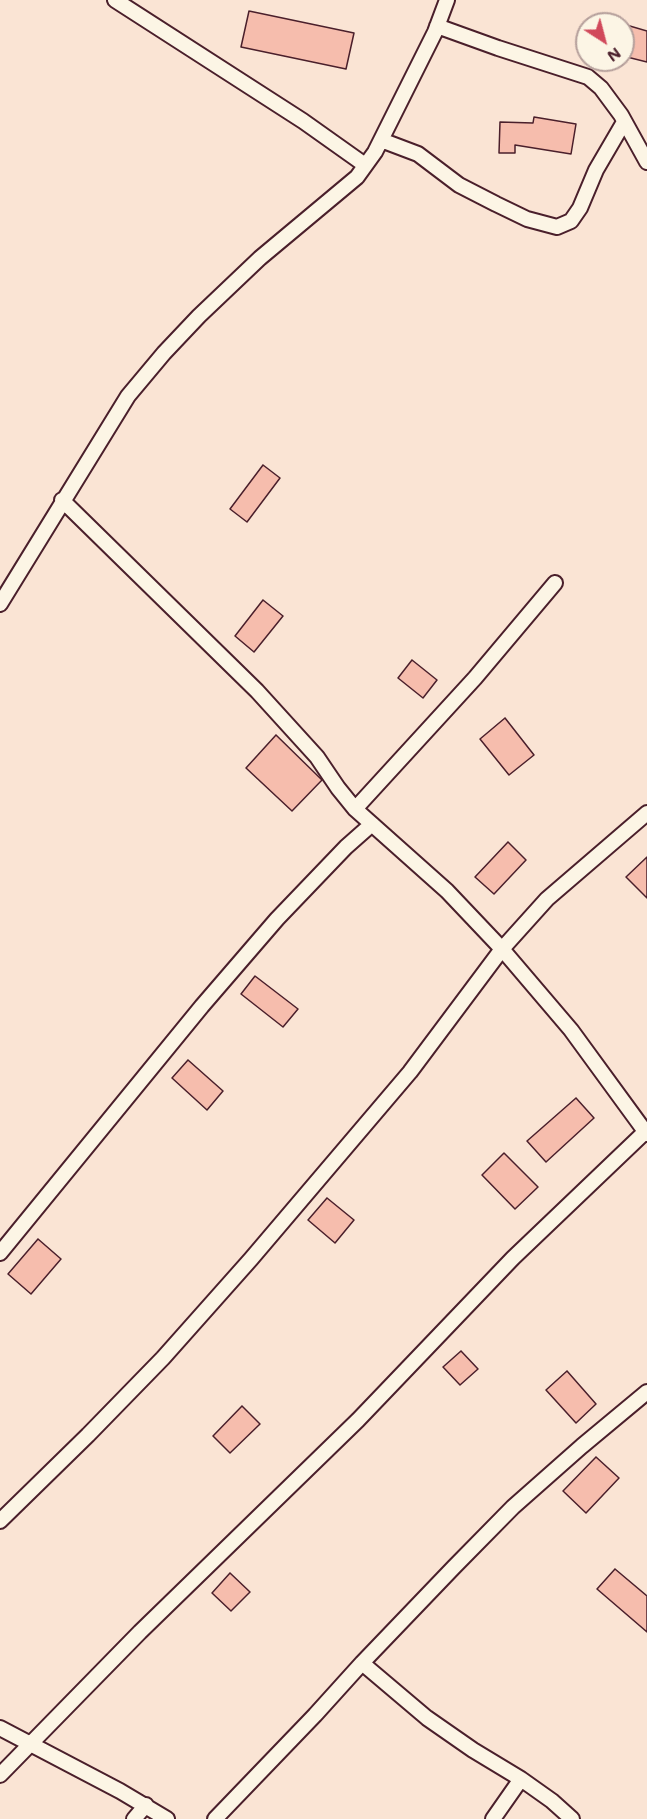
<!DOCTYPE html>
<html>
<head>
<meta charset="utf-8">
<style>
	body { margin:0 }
	#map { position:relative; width:647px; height:1819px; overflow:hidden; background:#fae4d4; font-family:Mali,sans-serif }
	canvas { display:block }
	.north { position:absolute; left:575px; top:12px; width:60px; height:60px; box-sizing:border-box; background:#fcf5e5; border:2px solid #b59f9b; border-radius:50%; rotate:144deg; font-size:16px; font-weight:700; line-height:24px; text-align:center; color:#4a1f2b }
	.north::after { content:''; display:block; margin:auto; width:21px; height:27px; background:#d1495b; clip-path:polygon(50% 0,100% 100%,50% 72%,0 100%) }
</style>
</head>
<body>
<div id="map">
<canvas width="647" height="1819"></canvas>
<div class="north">N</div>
</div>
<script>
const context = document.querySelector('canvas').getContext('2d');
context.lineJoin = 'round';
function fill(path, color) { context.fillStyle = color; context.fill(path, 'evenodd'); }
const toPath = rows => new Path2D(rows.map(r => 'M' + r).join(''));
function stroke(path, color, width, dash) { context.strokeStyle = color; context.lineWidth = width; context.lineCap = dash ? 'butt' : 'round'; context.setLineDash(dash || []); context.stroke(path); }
const building = toPath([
	[249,11,354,33,346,69,241,47,249,11],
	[623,24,647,31,647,62,623,56,623,24],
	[534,117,576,124,571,154,515,145,515,153,499,153,500,122,533,123,534,117],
	[263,465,280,478,247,522,230,509,263,465],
	[263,600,283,616,254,652,235,636,263,600],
	[412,660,437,680,423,698,398,678,412,660],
	[505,718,534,755,509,775,480,739,505,718],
	[276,735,322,780,292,811,246,768,276,735],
	[508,842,526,860,494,894,475,877,508,842],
	[647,857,647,898,626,877,647,857],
	[255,976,298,1009,283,1027,241,994,255,976],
	[188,1060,223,1091,207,1110,172,1078,188,1060],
	[576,1098,594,1118,546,1162,527,1141,576,1098],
	[504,1153,538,1187,515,1209,482,1175,504,1153],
	[327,1198,354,1220,335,1243,308,1220,327,1198],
	[38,1239,61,1259,31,1294,8,1274,38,1239],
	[461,1351,478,1369,460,1385,443,1367,461,1351],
	[567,1371,596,1404,576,1423,546,1390,567,1371],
	[242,1406,260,1424,230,1453,213,1436,242,1406],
	[596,1457,619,1478,586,1513,563,1491,596,1457],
	[615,1569,647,1596,647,1632,597,1589,615,1569],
	[230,1573,250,1592,231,1611,212,1593,230,1573]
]);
fill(building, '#f6bdad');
stroke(building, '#4a1f2b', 1.5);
const minor = toPath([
	[115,0,303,121,365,165],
	[437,26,498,48,588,77,601,88,621,115,647,162],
	[381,140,418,154,459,185,496,204,527,219,557,227,571,221,580,208,596,170,624,122],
	[62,500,257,691,317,757,338,788,355,809,447,891,502,949,571,1030,647,1134],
	[0,604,128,396,164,353,199,316,260,258,357,177,375,152,435,32,447,0],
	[355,809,475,678,555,583],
	[0,1253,202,1006,277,919,346,847,372,824],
	[0,1521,88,1435,163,1358,251,1259,410,1072,502,949,547,899,647,813],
	[362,1663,427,1718,473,1750,521,1779,552,1801,572,1819],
	[0,1728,120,1791,167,1819],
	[0,1775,140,1632,358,1420,513,1258,647,1130],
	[134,1819,146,1805],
	[215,1819,315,1715,362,1663,454,1567,513,1507,582,1446,647,1392],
	[493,1819,521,1779]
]);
stroke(minor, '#4a1f2b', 18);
stroke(minor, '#fcf5e5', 14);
</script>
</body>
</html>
